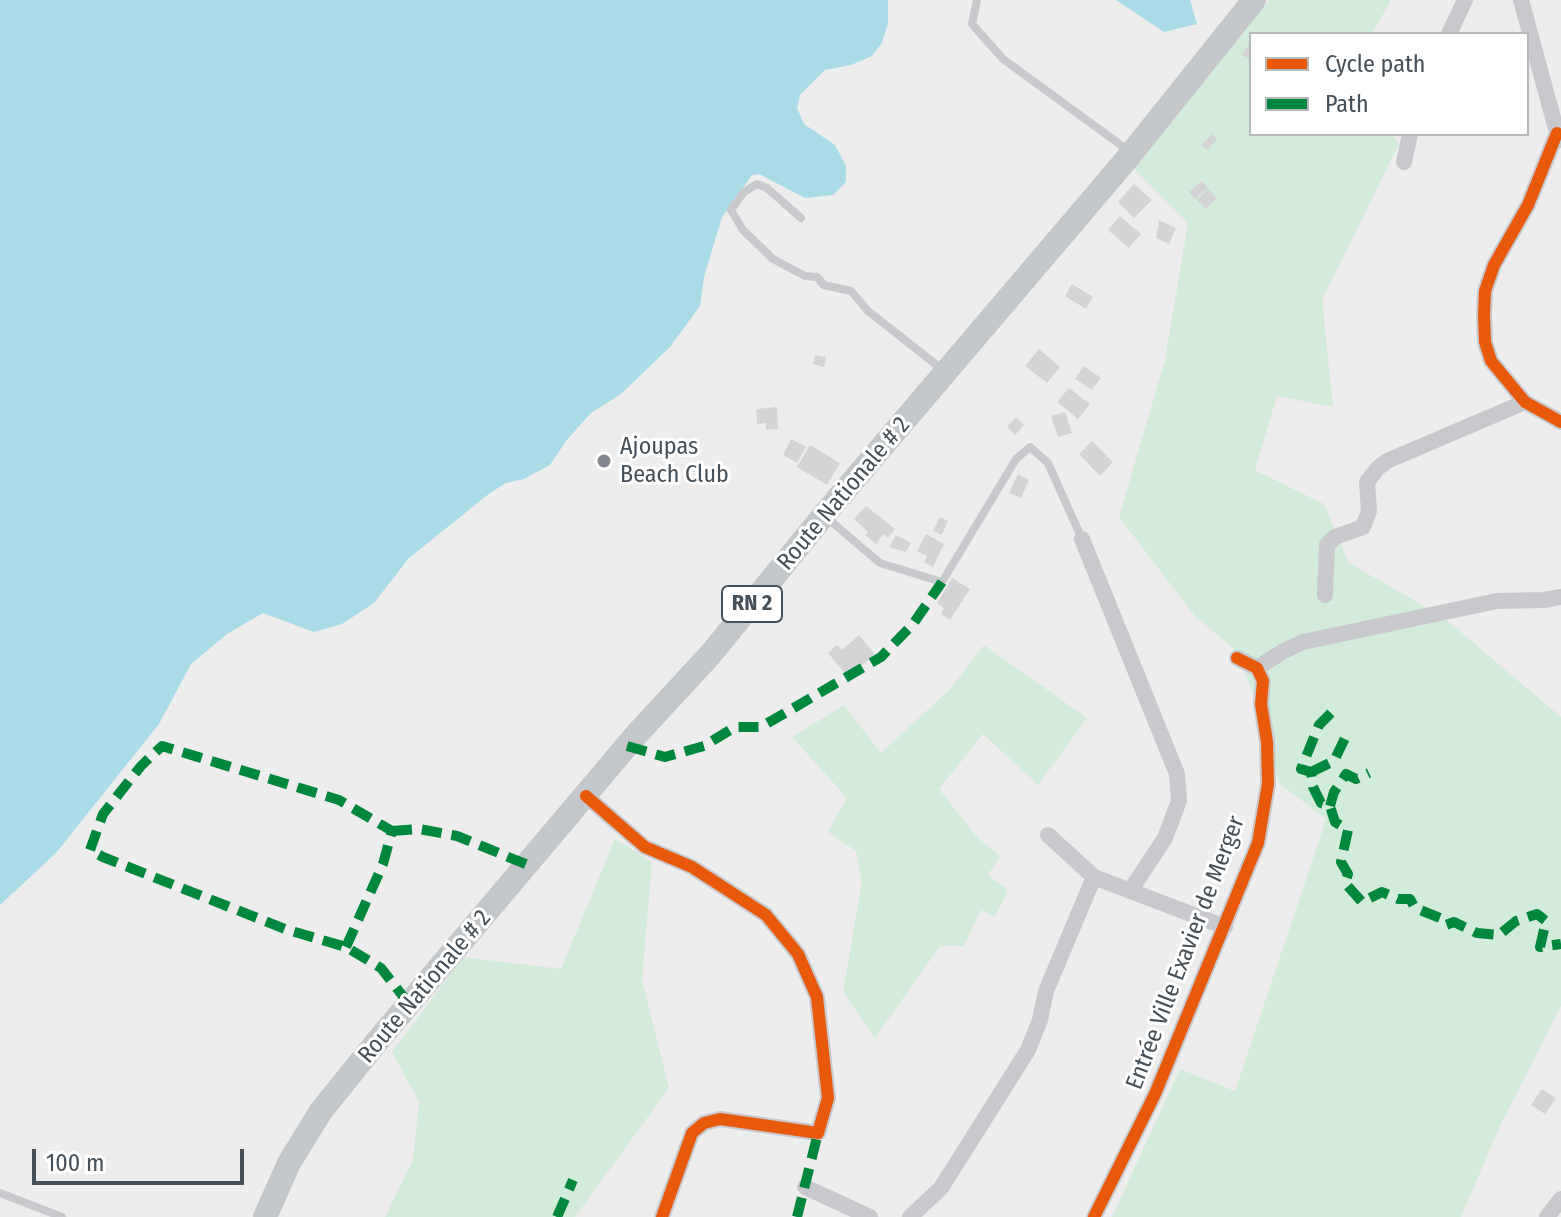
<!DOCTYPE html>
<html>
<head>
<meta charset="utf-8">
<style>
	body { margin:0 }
	#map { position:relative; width:1561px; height:1217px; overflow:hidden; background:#eeeded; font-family:"Fira Sans Condensed",sans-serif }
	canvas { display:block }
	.legend { position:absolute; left:1249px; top:32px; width:280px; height:104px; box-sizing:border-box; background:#fff; border:2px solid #b5b9bc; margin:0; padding:10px 14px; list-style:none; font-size:24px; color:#465058 }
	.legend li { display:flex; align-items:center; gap:16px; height:40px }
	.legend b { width:40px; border:2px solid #b5b9bc }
	.scale { position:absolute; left:32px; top:1149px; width:212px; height:36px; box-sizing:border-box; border:4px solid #465058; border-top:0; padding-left:10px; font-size:24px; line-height:28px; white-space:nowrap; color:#465058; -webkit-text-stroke:6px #fff; paint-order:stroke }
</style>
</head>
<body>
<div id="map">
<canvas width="1561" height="1217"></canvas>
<ul class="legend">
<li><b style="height:10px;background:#e8590c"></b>Cycle path</li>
<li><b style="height:10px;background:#00873e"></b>Path</li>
</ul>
<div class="scale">100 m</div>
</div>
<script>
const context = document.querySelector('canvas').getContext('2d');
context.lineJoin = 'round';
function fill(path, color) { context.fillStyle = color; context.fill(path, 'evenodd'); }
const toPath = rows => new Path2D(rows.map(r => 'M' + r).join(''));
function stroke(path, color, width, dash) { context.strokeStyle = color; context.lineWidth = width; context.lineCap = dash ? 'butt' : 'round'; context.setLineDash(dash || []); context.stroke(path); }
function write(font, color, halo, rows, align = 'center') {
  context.font = font + ' "Fira Sans Condensed",sans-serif'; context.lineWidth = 6; context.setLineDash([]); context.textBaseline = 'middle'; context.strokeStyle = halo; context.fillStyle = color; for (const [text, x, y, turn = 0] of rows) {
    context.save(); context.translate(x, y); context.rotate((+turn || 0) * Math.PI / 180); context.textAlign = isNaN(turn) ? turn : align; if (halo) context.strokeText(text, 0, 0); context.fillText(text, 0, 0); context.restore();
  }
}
fill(toPath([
	[1269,0,1391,0,1372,34,1251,34,1251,134,1392,134,1399,144,1322,300,1333,407,1277,396,1255,470,1324,504,1349,563,1443,617,1561,717,1561,1006,1500,1126,1461,1217,1112,1217,1180,1069,1235,1091,1326,819,1279,783,1263,716,1235,650,1194,615,1119,517,1165,360,1188,223,1134,169],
	[984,645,1087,718,1038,785,983,734,939,789,978,838,1000,856,988,875,1008,890,995,917,981,910,964,946,940,946,875,1038,843,992,862,881,856,851,828,832,847,798,792,737,844,705,881,753,950,689],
	[615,839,652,862,642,979,669,1088,575,1217,385,1217,413,1160,419,1102,392,1052,463,957,561,969]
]), '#d3ebdb');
fill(toPath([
	[0,0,888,0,888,23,882,43,872,56,851,65,825,70,800,95,797,108,804,124,835,145,846,166,846,182,833,195,805,198,759,174,752,175,722,217,704,277,700,306,670,347,621,394,591,413,566,441,550,465,524,479,506,483,490,493,409,558,374,603,342,624,314,632,263,613,227,634,191,664,159,724,56,853,0,905],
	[1116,0,1190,0,1197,24,1164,32]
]), '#aadce7');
fill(toPath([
	[1251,42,1251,61,1242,54],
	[1212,134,1217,139,1207,150,1201,145],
	[1202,181,1208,188,1195,199,1189,192],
	[1134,184,1152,200,1134,218,1118,202],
	[1208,189,1217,198,1206,209,1197,200],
	[1120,216,1141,234,1129,248,1108,230],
	[1159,220,1176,228,1169,244,1156,238],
	[1072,284,1093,297,1086,309,1065,296],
	[1039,349,1060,367,1047,383,1025,366],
	[815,355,826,357,824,367,813,364],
	[1084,366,1101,378,1092,390,1075,379],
	[1069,388,1090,404,1078,419,1057,402],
	[777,407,778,429,766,430,766,423,757,424,756,409],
	[1065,412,1072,433,1058,437,1051,416],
	[1016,417,1024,425,1015,435,1007,427],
	[791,439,806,447,797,463,783,455],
	[1092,441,1113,462,1100,476,1079,454],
	[810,445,840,463,827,485,797,467],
	[1018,474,1029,480,1021,498,1009,493],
	[866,506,895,529,888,538,883,534,876,544,865,535,868,532,854,519],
	[940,517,948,521,942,535,933,531],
	[926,534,944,544,933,567,924,562,927,556,917,551],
	[896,535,911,543,906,552,889,547],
	[952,578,970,589,950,620,941,614,944,608,937,603],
	[859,635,875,654,848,677,828,653,837,645,842,650],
	[1542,1089,1556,1098,1545,1114,1531,1105]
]), '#d4d4d6');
stroke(toPath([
	[977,0,972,24,1003,59,1129,151],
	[801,218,767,188,757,184,744,192,731,210,743,230,773,259,805,276,817,277,824,285,851,291,868,311,943,370],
	[827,518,880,563,942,582,1016,459,1030,447,1048,463,1082,539],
	[0,1193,62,1217]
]), '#c7c9cc', 8);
stroke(toPath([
	[1521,0,1559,140],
	[1449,34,1465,0],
	[1557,133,1528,205,1494,265,1485,291,1484,315,1485,342,1491,361,1525,402,1561,422],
	[1404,162,1410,134],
	[1082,539,1177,774,1179,801,1165,838,1130,891],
	[1325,595,1327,545,1335,537,1363,527,1369,511,1367,482,1378,468,1387,461,1525,402],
	[1257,668,1282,652,1303,642,1497,601,1544,600,1561,597],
	[586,796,645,847,692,867,766,915,798,954,817,997,828,1098,818,1133,720,1119,704,1123,692,1133,662,1217],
	[1048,835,1094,877,1225,927],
	[805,1187,870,1217],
	[910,1217,941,1188,1028,1050,1040,1020,1046,991,1094,877],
	[1094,1217,1155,1094,1258,843,1268,784,1267,742,1261,704,1263,681,1257,668,1237,658],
	[1547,1217,1561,1199]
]), '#c7c9cc', 16);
stroke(toPath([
	[265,1217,289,1163,321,1111,375,1044,636,735,710,655,824,515,1126,160,1254,0]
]), '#c4c7c9', 24);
stroke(toPath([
	[1331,713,1319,725,1301,769,1311,772,1313,787,1321,803,1330,806,1335,822,1348,830,1341,862,1348,874,1345,883,1362,902,1382,892,1398,899,1410,899,1415,908,1440,918,1446,925,1454,922,1477,933,1499,935,1516,921,1537,914,1546,921,1540,947,1561,944],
	[627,746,665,757,704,746,735,727,761,727,881,657,913,624,942,582],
	[1311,772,1334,761,1347,734],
	[1330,806,1334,792,1346,774,1356,779,1369,773],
	[392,831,419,829,457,836,528,865],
	[346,947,383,864,392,831,339,800,162,746,141,766,103,814,90,850,103,857,285,929,346,947,381,968,409,1004],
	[557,1217,573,1180],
	[797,1217,818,1133]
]), '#00873e', 10, [20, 10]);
stroke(toPath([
	[1557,133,1528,205,1494,265,1485,291,1484,315,1485,342,1491,361,1525,402,1561,422],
	[586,796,645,847,692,867,766,915,798,954,817,997,828,1098,818,1133,720,1119,704,1123,692,1133,662,1217],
	[1094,1217,1155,1094,1258,843,1268,784,1267,742,1261,704,1263,681,1257,668,1237,658]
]), '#e8590c', 12);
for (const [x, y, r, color] of [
	[604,461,8,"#81878c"]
]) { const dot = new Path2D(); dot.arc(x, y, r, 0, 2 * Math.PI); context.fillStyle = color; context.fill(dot); stroke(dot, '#fff', 3); }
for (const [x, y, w] of [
	[752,604,60]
]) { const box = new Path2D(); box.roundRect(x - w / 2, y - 18, w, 36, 6); context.fillStyle = '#fff'; context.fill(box); stroke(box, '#465058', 2); }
write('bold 22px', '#465058', null, [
	["RN 2",752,604]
]);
write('24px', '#465058', '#fff', [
	["Ajoupas",620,447],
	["Beach Club",620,475]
], 'left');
write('24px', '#465058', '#fff', [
	["Route Nationale # 2",844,494,-50],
	["Entrée Ville Exavier de Merger",1186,953,-69],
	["Route Nationale # 2",425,987,-50]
]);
</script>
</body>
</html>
